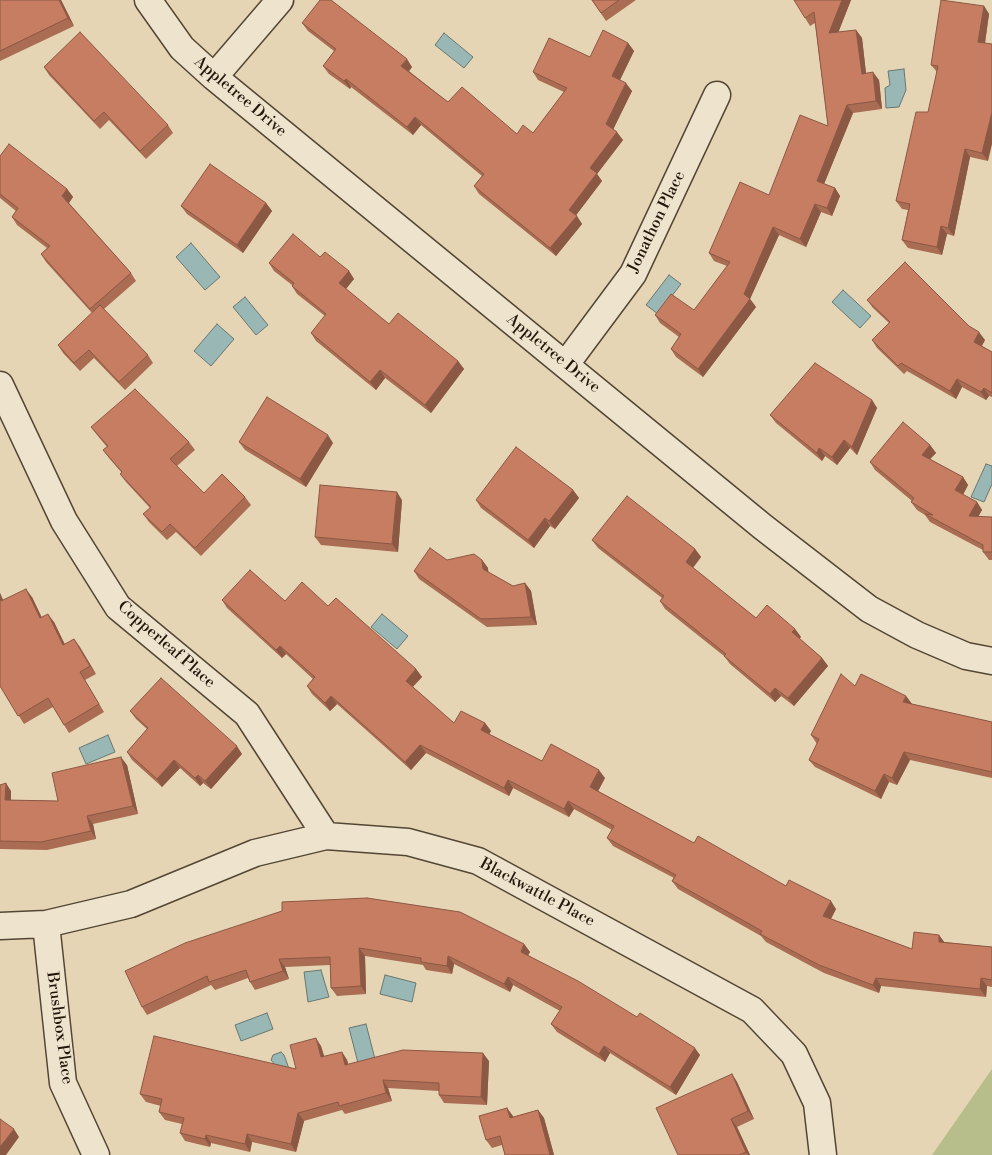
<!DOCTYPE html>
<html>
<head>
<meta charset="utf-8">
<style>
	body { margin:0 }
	canvas { display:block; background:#e5d5b4 }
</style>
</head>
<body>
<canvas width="992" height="1155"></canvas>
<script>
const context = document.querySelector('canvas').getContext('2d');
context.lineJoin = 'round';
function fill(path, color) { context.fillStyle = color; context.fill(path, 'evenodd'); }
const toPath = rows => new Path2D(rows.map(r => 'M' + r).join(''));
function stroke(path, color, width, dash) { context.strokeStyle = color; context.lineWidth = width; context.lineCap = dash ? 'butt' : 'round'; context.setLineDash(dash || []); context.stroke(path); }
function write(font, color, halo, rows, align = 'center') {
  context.font = font + ' "Libre Bodoni",serif'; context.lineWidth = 4; context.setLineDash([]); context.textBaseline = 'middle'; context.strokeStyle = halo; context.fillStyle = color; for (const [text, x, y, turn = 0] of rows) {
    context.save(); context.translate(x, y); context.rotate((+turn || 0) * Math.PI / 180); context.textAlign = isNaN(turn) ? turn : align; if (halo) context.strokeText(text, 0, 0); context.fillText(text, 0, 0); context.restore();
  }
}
fill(toPath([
	[992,1069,992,1155,932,1155]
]), '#b7bd8b');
const water = toPath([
	[444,33,473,57,464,68,435,45,444,33],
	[904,69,906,90,899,107,886,108,885,88,890,85,888,71,904,69],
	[191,243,220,277,205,290,176,257,191,243],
	[669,275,681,284,658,314,646,305,669,275],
	[843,290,871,316,860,328,832,302,843,290],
	[245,297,268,325,256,335,233,307,245,297],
	[217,324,234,339,211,366,194,351,217,324],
	[986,464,992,466,992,484,984,502,971,497,986,464],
	[382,614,408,636,397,649,371,627,382,614],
	[108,735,115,752,86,764,79,748,108,735],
	[321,970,329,997,308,1002,304,972,321,970],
	[385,975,416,983,412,1002,380,994,385,975],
	[267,1013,273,1029,241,1041,235,1025,267,1013],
	[366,1024,375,1059,358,1063,349,1028,366,1024],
	[281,1052,284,1055,297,1090,271,1060,273,1055,281,1052]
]);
fill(water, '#98b7b5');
stroke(water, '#697771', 1);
const minor = toPath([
	[148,0,182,48,214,77,763,527,869,609,917,635,966,656,992,661],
	[214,77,280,0],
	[566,364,633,274,717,95],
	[0,385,64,521,118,607,247,714,326,836],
	[46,924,63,1083,96,1155],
	[0,926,46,924,131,904,255,853,326,836,408,842,478,861,752,1010,794,1054,817,1103,823,1155]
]);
stroke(minor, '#534634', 29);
stroke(minor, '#eee4ce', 26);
fill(toPath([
	[0,0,61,0,74,26,0,61],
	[592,0,636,0,606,21],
	[794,0,851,0,838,32,856,30,862,38,866,73,879,80,882,109,853,113,824,184,835,188,840,196,832,216,821,212,806,247,779,235,750,299,756,307,703,377,676,357,671,349,679,337,660,323,655,315,694,310,727,266,714,261,709,253,769,195,828,126,815,23,810,26],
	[984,6,989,14,985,43,988,161,970,157,954,236,947,234,942,255,908,248,902,240,908,210,902,209,896,201,928,112,937,72,931,65],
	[302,23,412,67,409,71,448,102,517,134,533,133,564,92,538,80,533,72,590,57,628,43,634,51,620,80,632,91,613,129,623,140,597,174,602,181,576,215,582,224,556,256,479,194,474,186,482,176,421,125,413,135,351,87,350,89,329,74,323,66,334,51,308,31],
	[44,67,168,125,173,133,146,159,109,120,100,129,49,75],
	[0,156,67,189,73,197,69,203,131,273,136,281,104,309,148,355,153,363,125,390,94,358,80,371,63,353,58,345,92,313,46,262,41,254,47,248,17,225,12,217,16,211,0,198],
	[266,203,272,211,243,253,187,214,181,206],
	[320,257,349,271,354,279,346,289,389,324,458,361,464,369,431,413,385,378,376,390,316,341,311,333,325,316,297,294,292,286,292,285,274,271,269,263],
	[867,300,969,326,985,340,982,346,992,352,992,397,989,396,986,400,962,387,956,399,907,371,904,374,877,348,872,340,889,323,873,308],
	[872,400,877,408,857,455,850,448,837,465,825,456,822,461,776,423,770,415],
	[91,427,189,442,195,450,177,466,204,493,245,497,251,505,201,556,176,532,167,540,149,522,143,514,150,508,126,482,120,474,122,473,109,458,103,450,107,447,97,435],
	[239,442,333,443,306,487,245,450],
	[930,445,936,453,930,459,963,477,968,485,963,495,977,502,982,510,978,517,992,517,992,560,989,560,983,552,983,550,930,522,925,515,917,510,911,502,912,501,875,470,870,462],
	[573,490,579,498,555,529,550,526,534,548,481,508,476,500],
	[402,500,398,552,321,545,315,537],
	[592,540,695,549,701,557,693,568,756,618,795,629,801,637,799,638,822,658,828,666,794,706,781,696,775,702,730,664,724,656,665,609,660,601,662,598,598,548],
	[447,560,482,560,488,568,488,572,513,586,525,583,531,591,537,625,487,627,419,579,414,571],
	[0,593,3,600,32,597,41,617,54,622,65,645,74,639,96,674,85,680,104,712,69,733,53,707,24,724,0,686],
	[222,600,285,601,328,606,416,669,422,677,413,687,454,723,485,723,491,731,489,734,542,761,605,778,598,791,694,843,836,909,831,919,912,949,939,935,944,942,992,947,992,987,987,986,986,997,881,986,879,993,824,973,766,942,761,936,678,889,672,881,674,878,613,846,607,838,612,830,574,809,569,817,513,788,509,796,426,753,411,770,337,704,330,711,312,694,307,686,313,679,286,654,282,658,227,608],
	[855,686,906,696,912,704,992,722,992,778,910,760,897,785,889,782,881,799,815,767,809,760,817,744,811,735],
	[130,711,242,754,211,789,203,783,200,786,180,768,162,787,132,760,127,752,147,729,136,719],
	[127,765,138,814,93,824,96,839,47,850,0,849,0,785,11,791,11,800,58,801],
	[185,943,524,944,530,952,528,955,700,1055,676,1095,610,1053,605,1062,557,1032,551,1024,560,1011,513,985,510,992,454,964,452,974,426,970,423,965,365,956,366,994,337,996,331,988,330,965,285,967,289,979,255,990,250,982,248,978,215,990,211,985,147,1015,142,1007],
	[321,1046,324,1057,342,1052,347,1060,348,1064,489,1061,487,1105,444,1103,439,1095,439,1091,388,1088,392,1101,345,1114,342,1110,304,1121,296,1152,252,1142,250,1152,211,1143,210,1147,185,1141,180,1133,182,1124,165,1120,159,1112,161,1106,146,1102,140,1094,296,1069],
	[732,1074,737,1082,754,1119,737,1127,750,1155,678,1155],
	[507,1108,513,1117,538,1110,544,1118,554,1155,505,1155,502,1145,492,1148,486,1140]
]), '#aa6c53');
fill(toPath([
	[59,0,61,0,74,26,68,18],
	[842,0,851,0,835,41,829,33],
	[984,6,989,14,984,50,978,42],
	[856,30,862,38,867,82,862,74],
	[628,43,634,51,618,84,612,76],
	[407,59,412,67,407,74,401,66],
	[873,72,879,80,882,109,876,101],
	[346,79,351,87,350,89,344,81],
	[626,83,632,91,612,132,606,124],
	[847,105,853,113,822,189,817,181],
	[992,112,992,144,988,161,982,153],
	[415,117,421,125,413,135,407,127],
	[617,132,623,140,597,174,602,181,574,218,569,210,590,168],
	[965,149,970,157,954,236,948,228],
	[835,188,840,196,832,216,827,208],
	[67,189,73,197,68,204,62,196],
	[266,203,272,211,243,253,237,245],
	[815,204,821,212,806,247,800,239],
	[577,216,582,224,556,256,550,248],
	[941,226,947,234,942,255,937,247],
	[773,227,779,235,750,299,756,307,703,377,698,369,744,294],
	[349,271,354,279,344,291,339,283],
	[979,332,985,340,979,350,974,342],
	[458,361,464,369,431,413,425,405],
	[380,370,385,378,376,390,370,382],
	[957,379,962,387,956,399,950,391],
	[984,388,989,396,986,400,981,392],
	[872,400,877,408,857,455,852,447],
	[328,435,333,443,306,487,300,479],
	[844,440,850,448,837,465,832,457],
	[930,445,936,453,927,462,922,455],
	[819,448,825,456,822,461,817,453],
	[963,477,968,485,961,498,955,490],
	[573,490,579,498,555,529,549,521],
	[397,492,402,500,398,552,392,544],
	[977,502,982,510,974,524,969,516],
	[545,518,550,526,534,548,528,540],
	[695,549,701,557,691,570,686,562],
	[482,560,488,568,489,577,483,569],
	[525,583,531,591,537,625,531,617],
	[26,589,32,597,46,626,40,618],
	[0,593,7,609,0,598],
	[48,614,54,622,69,653,63,645],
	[795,629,801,637,798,640,792,632],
	[74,639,80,647,96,674,90,666],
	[280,646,286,654,282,658,276,650],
	[822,658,828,666,794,706,788,698],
	[416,669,422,677,411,688,406,681],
	[775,688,781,696,775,702,770,694],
	[331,696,337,704,330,711,325,703],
	[906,696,912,704,903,702],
	[485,723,491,731,487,738,481,730],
	[420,745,426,753,411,770,405,762],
	[237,746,242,754,211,789,205,781],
	[904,752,910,760,897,785,892,778],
	[121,757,127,765,138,814,133,806],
	[174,760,180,768,162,787,157,779],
	[599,770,605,778,596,795,590,787],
	[884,774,889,782,881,799,875,791],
	[198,775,203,783,200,786,195,778],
	[508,780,513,788,509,796,504,788],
	[6,783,11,791,11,808,5,800],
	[568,801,574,809,569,817,564,809],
	[87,816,93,824,96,839,91,831],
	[831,901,836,909,828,924,823,916],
	[939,935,945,943,939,942],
	[524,944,530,952,526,959,521,952],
	[359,948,365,956,366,994,361,986],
	[448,956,454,964,452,974,447,966],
	[279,959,285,967,289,979,283,971],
	[508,977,513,985,510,992,504,984],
	[876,978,881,986,879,993,873,985],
	[981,978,987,986,986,997,980,989],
	[316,1038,321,1046,327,1065,321,1057],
	[604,1046,610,1053,605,1062,599,1054],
	[695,1048,700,1055,676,1095,670,1087],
	[342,1052,347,1060,351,1073,345,1065],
	[483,1053,489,1061,487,1105,481,1097],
	[732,1074,737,1082,754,1119,748,1111],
	[383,1080,388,1088,392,1101,386,1093],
	[507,1108,513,1116,516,1126,510,1118],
	[538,1110,544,1118,554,1155,550,1155],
	[298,1113,304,1121,296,1152,291,1144],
	[731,1119,737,1127,750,1155,748,1155,746,1152],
	[14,1129,19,1137,6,1155,0,1155,0,1147],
	[247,1134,252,1142,250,1152,245,1144],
	[206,1135,211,1143,210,1147,205,1139]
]), '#8b5844');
const building = toPath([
	[0,0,59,0,68,18,0,51,0,0],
	[320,0,331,0,407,59,401,66,448,102,462,87,517,134,523,125,533,133,567,88,533,72,549,38,590,57,603,30,628,43,612,76,626,83,606,124,617,132,590,168,597,173,569,210,577,216,550,248,474,186,484,174,415,117,407,127,346,79,344,81,323,66,336,49,302,23,320,0],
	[592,0,619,0,601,13,592,0],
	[794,0,842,0,829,33,856,30,862,74,873,72,876,101,847,105,817,181,835,188,827,208,815,204,800,239,773,227,744,294,750,299,698,369,671,349,681,334,655,315,671,294,694,310,730,262,709,253,740,182,769,195,800,115,828,126,814,12,805,18,794,0],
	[941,0,984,6,978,42,992,44,992,112,982,153,965,149,948,228,941,226,937,247,902,240,910,204,896,201,916,112,928,112,938,66,931,65,941,0],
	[80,32,168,125,140,151,104,112,94,121,44,67,80,32],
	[9,144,67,189,62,196,131,273,90,309,41,254,50,246,12,217,18,208,0,194,0,156,9,144],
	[210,164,266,203,237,245,181,206,210,164],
	[293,234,320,257,325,252,349,271,339,283,389,324,398,313,458,361,425,405,380,370,370,382,311,333,326,314,292,286,294,283,269,263,293,234],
	[905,262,969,326,979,332,974,342,992,352,992,393,984,388,981,392,957,379,950,391,901,363,898,366,872,340,890,322,867,300,905,262],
	[100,305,148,355,119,382,89,350,74,363,58,345,100,305],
	[815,363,872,400,852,447,844,440,832,457,819,448,817,453,770,415,815,363],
	[135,389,189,442,170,459,204,493,222,474,245,497,195,548,170,524,162,532,143,514,151,507,120,474,122,472,103,450,108,446,91,427,135,389],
	[267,397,328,435,300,479,239,442,267,397],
	[903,422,930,445,922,455,963,477,955,490,977,502,969,516,992,517,992,552,983,552,983,545,925,514,933,515,911,502,914,498,870,462,903,422],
	[516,447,573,490,549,521,545,518,528,540,476,500,516,447],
	[320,485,397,492,392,544,315,537,320,485],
	[627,496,695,549,686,562,756,618,767,605,795,629,792,632,822,658,788,698,775,688,770,694,724,656,726,654,660,601,664,596,592,540,627,496],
	[430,548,447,560,474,554,482,560,483,569,513,586,525,583,531,617,481,619,414,571,430,548],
	[250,570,285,601,302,582,328,606,336,598,416,669,406,681,454,723,461,711,485,723,481,730,542,761,551,744,599,770,590,787,694,843,698,836,786,886,789,880,831,901,823,916,912,949,914,932,939,935,939,942,992,947,992,980,981,978,980,989,876,978,873,985,819,965,760,934,762,931,672,881,676,875,607,838,614,826,568,801,564,809,508,780,504,788,420,745,405,762,331,696,325,703,307,686,315,677,280,646,276,650,222,600,250,570],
	[26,589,40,618,48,614,63,645,74,639,90,666,80,672,99,704,64,725,48,698,18,716,0,686,0,598,1,601,26,589],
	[841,674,855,686,861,674,906,696,903,702,992,722,992,772,904,752,892,778,884,774,875,791,809,760,819,739,811,735,841,674],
	[161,678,237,746,205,781,198,775,195,778,174,760,157,779,127,752,148,728,130,711,161,678],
	[121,757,133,806,87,816,91,831,41,842,0,841,0,785,6,783,5,800,58,801,52,773,121,757],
	[367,898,460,912,524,944,521,952,578,981,637,1017,640,1013,695,1048,670,1087,604,1046,599,1054,551,1024,562,1007,508,977,504,984,448,956,447,966,421,962,421,958,359,948,361,986,331,988,330,957,279,959,283,971,250,982,246,970,209,982,207,976,142,1007,125,971,185,943,282,911,282,902,367,898],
	[154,1036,296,1069,290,1045,316,1038,321,1057,342,1052,345,1065,403,1050,483,1053,481,1097,439,1095,439,1083,383,1080,386,1093,339,1106,338,1102,298,1113,291,1144,247,1134,245,1144,206,1135,205,1139,180,1133,184,1118,159,1112,162,1099,140,1094,154,1036],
	[732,1074,748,1111,731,1119,746,1152,739,1155,678,1155,656,1108,732,1074],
	[507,1108,510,1118,538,1110,550,1155,505,1155,500,1136,486,1140,479,1116,507,1108],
	[0,1119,14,1129,0,1147,0,1119]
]);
fill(building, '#c67d61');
stroke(building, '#8b5844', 1);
write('16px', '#22170a', '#eee4ce', [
	["Appletree Drive",240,97,40],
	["Jonathon Place",657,222,-64],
	["Appletree Drive",553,354,39],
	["Copperleaf Place",166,645,41],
	["Blackwattle Place",537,893,28],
	["Brushbox Place",59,1028,82]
]);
</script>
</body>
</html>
